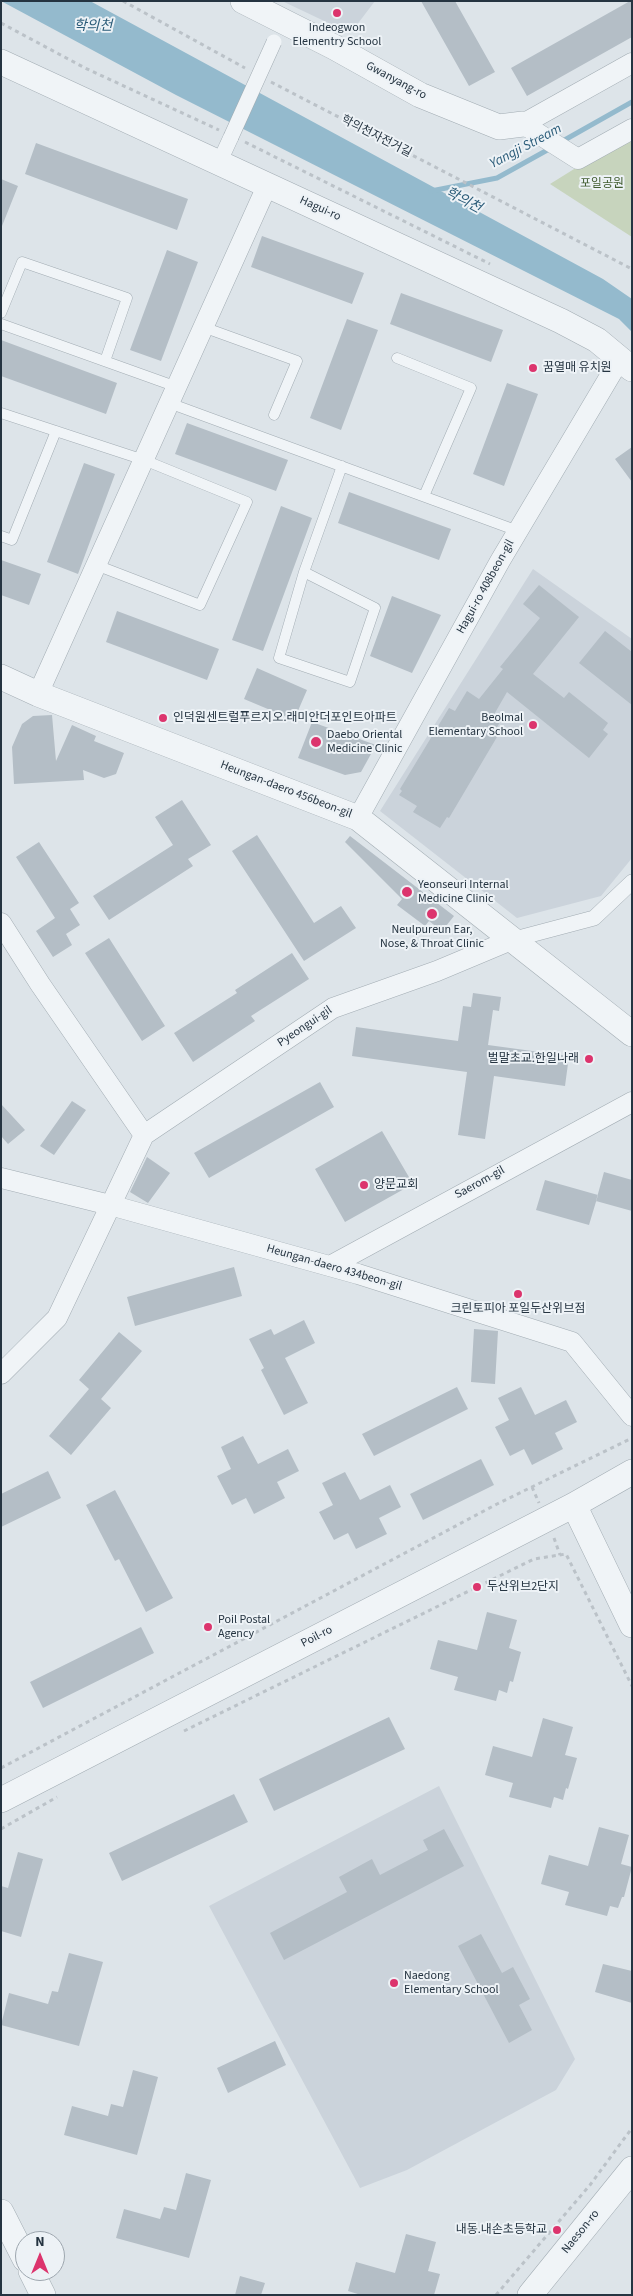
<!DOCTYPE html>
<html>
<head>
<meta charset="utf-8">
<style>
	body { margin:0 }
	#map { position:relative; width:633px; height:2296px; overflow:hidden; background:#dde4e9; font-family:"Source Sans 3",sans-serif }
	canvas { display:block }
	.frame { position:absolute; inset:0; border:2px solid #253441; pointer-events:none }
	.north { position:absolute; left:15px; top:2231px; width:50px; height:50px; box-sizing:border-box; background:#edf2f6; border:1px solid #9da6ae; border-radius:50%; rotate:0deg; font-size:14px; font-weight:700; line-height:20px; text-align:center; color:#253441 }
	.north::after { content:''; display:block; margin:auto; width:18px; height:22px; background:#dc346d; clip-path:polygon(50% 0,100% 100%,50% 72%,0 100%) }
</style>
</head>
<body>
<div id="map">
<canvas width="633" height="2296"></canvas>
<div class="frame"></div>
<div class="north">N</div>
</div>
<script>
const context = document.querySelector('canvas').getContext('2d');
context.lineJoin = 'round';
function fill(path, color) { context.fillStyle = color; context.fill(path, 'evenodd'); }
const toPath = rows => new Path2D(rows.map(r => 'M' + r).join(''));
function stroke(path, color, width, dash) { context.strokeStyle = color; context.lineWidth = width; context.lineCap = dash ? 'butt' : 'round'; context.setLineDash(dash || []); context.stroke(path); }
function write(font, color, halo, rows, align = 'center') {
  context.font = font + ' "Source Sans 3","Noto Sans KR",sans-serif'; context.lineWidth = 4; context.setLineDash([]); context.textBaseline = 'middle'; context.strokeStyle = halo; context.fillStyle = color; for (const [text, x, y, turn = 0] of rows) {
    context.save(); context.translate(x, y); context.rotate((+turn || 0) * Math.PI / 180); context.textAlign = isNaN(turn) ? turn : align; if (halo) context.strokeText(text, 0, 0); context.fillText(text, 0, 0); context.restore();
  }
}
fill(toPath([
	[282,1,375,1,356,26,339,28],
	[533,569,632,639,632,858,601,896,517,918,380,811],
	[439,1786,575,2059,556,2090,407,2170,360,2188,209,1906]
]), '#cbd3db');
fill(toPath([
	[632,133,632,237,550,184]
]), '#c7d4bd');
fill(toPath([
	[1,1,90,1,603,279,632,299,632,332,619,319,176,95]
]), '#94bacd');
stroke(toPath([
	[561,142,632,102],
	[431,191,497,178,551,148]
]), '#94bacd', 5);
fill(toPath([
	[421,1,455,1,495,72,469,86],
	[630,1,632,1,632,37,527,96,511,68],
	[36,143,188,199,177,230,25,174],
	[1,179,18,186,2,226,1,226],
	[262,236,364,273,352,304,251,267],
	[167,250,198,262,161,361,130,350],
	[401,293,503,330,491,362,390,324],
	[347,319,378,330,341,430,310,418],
	[1,340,117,383,106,414,1,376],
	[507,383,538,394,504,486,473,474],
	[187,423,288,460,276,491,175,454],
	[632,447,632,482,615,459],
	[84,463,115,474,78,574,47,562],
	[349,492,451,529,439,560,338,523],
	[281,506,312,518,263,651,232,640],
	[1,560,41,574,29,605,1,595],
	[539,585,579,617,533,674,564,698,569,692,608,723,603,730,608,734,589,758,507,692,492,718,500,722,493,734,497,737,449,818,447,817,440,828,413,812,417,806,399,795,402,791,400,789,449,708,455,711,467,691,479,699,503,669,500,667,540,618,523,604],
	[392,596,441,615,412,673,370,656],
	[117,611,219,649,207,680,106,642],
	[605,631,632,652,632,705,579,663],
	[257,668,307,690,294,720,244,699],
	[52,715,56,761,72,725,96,736,94,741,124,753,116,774,104,778,83,770,84,780,14,784,12,747,22,724,33,716],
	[312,722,376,745,361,772,345,775,298,758],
	[182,800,211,845,188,859,193,866,109,920,93,896,173,845,155,817],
	[257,835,314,923,341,906,356,928,304,961,232,851],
	[350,836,454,916,442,931,429,921,425,926,397,905,402,899,345,842],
	[39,842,79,903,70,909,80,925,66,934,72,945,53,957,36,931,55,918,16,857],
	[109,938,165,1026,142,1041,85,953],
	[292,953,309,979,251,1016,255,1021,193,1062,174,1033,237,993,235,990],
	[473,993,501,997,499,1011,493,1010,488,1045,569,1056,565,1086,494,1076,485,1139,458,1135,467,1072,352,1056,356,1027,458,1041,463,1006,471,1007],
	[320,1082,334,1107,209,1178,194,1153],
	[72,1101,86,1110,54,1155,40,1146],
	[1,1104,25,1130,8,1144,1,1136],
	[382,1131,413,1184,345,1222,315,1169],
	[147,1157,170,1173,148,1203,130,1192],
	[604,1172,632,1180,632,1211,596,1201],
	[545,1180,598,1195,589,1225,536,1210],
	[234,1267,242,1296,135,1326,127,1297],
	[304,1320,315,1343,285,1358,308,1403,284,1415,261,1370,264,1368,249,1339,271,1329,274,1335],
	[474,1329,498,1331,495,1384,471,1382],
	[119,1332,142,1351,101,1399,111,1408,71,1455,49,1436,89,1389,79,1380],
	[457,1387,468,1409,374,1456,362,1434],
	[521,1387,535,1415,566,1400,577,1422,555,1433,563,1449,532,1465,524,1449,510,1456,495,1427,509,1420,498,1398],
	[243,1436,258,1464,288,1449,299,1471,277,1482,285,1498,254,1514,246,1498,232,1505,217,1476,231,1469,221,1447],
	[481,1459,494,1485,423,1520,410,1494],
	[48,1471,61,1498,1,1527,1,1494],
	[345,1472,360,1500,390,1485,401,1507,379,1518,387,1534,356,1549,348,1533,334,1540,319,1512,333,1505,322,1483],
	[115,1490,173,1598,146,1612,119,1559,115,1561,86,1505],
	[487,1612,517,1620,509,1648,521,1652,513,1682,510,1681,507,1693,499,1690,496,1701,454,1690,458,1677,430,1669,438,1640,477,1650],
	[141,1627,154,1653,43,1708,30,1682],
	[389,1717,405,1749,274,1811,259,1779],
	[543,1718,573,1727,565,1755,577,1758,568,1789,566,1788,563,1800,554,1797,551,1808,509,1797,513,1783,485,1775,493,1746,532,1757],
	[234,1794,248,1822,122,1881,109,1853],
	[599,1827,629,1835,621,1864,632,1867,624,1897,622,1897,618,1908,610,1906,607,1916,565,1905,569,1892,541,1884,549,1855,588,1866],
	[444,1829,464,1866,284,1960,270,1933,347,1892,339,1877,372,1859,380,1875,428,1850,423,1840],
	[18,1852,43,1859,21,1937,1,1931,1,1886,8,1888],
	[481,1934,502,1973,513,1967,530,1999,519,2005,532,2030,509,2043,458,1946],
	[69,1953,103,1962,79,2046,1,2025,9,1993,48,2004,52,1991,58,1992],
	[603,1964,632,1971,632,2003,595,1992],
	[275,2041,286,2065,228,2093,217,2068],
	[133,2070,158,2077,137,2155,64,2135,72,2106,108,2116,111,2104,123,2107],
	[186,2173,211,2180,189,2258,116,2238,124,2209,160,2219,164,2207,176,2210],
	[406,2234,436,2242,428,2271,440,2274,434,2295,361,2295,348,2291,356,2262,395,2273],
	[240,2276,265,2283,261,2295,235,2295]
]), '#b4bec6');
const service = toPath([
	[1,313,22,262,127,298,105,361],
	[1,324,177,387],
	[203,327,297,361,274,415],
	[397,358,471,388,424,496],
	[169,403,518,531],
	[1,413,144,460,247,502,200,605,96,565],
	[1,536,12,540,56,431],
	[304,572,375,608,350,682,279,658,304,572,342,466]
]);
const pedestrian = toPath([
	[219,163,231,137],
	[511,940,594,918,632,882]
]);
const minor = toPath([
	[632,63,523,124,578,159,632,129],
	[38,694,267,186],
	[358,818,500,561,620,359],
	[1,923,40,984,144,1135],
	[1,1178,110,1205,358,1274,572,1342,632,1416],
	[330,1266,632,1102],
	[1,1374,57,1318,144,1135,333,1008,437,971,511,940]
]);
const tertiary = toPath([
	[243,1,334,47,420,95,499,127,523,124],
	[1,62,561,321,597,340,632,369],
	[1,677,38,694,358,818,632,1034],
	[574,1505,632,1625],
	[1,1800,574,1505,632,1472],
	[1,2212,25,2259],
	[31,2271,43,2295],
	[530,2295,632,2169]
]);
stroke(service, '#a2acb3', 11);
stroke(pedestrian, '#a2acb3', 16);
stroke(minor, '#a2acb3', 21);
stroke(tertiary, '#a2acb3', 26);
stroke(toPath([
	[123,1,245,68],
	[1,23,85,68,219,130],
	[271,82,632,269],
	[245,142,490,264],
	[532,1487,539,1503],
	[554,1538,560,1555],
	[184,1731,534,1559,566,1554,632,1686],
	[1,1768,497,1504,632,1438],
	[1,1829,57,1797],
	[496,2295,590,2185,632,2128]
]), '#bbc2c8', 3, [4, 4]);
stroke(service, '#f0f4f7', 10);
stroke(pedestrian, '#f0f4f7', 15);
stroke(minor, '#f0f4f7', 20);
stroke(tertiary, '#f0f4f7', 25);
const pedestrianBridge = toPath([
	[231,137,274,42]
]);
stroke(pedestrianBridge, '#a2acb3', 16, []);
stroke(pedestrianBridge, '#f0f4f7', 15);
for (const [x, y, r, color] of [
	[337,13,5,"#dc346d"],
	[533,368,5,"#dc346d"],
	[163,718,5,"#dc346d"],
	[533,725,5,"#dc346d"],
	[316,742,6,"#dc346d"],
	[407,892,6,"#dc346d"],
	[432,914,6,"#dc346d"],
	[589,1059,5,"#dc346d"],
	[364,1185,5,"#dc346d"],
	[518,1294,5,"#dc346d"],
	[477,1587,5,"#dc346d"],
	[208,1627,5,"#dc346d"],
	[394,1983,5,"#dc346d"],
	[557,2230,5,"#dc346d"]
]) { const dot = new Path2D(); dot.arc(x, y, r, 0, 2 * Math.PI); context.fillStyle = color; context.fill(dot); stroke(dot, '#edf2f6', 2); }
write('12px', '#253441', '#edf2f6', [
	["Indeogwon",337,28,"center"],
	["Elementry School",337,42,"center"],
	["꿈열매 유치원",543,368],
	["인덕원센트럴푸르지오.래미안더포인트아파트",173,718],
	["Beolmal",523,718,"right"],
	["Elementary School",523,732,"right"],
	["Daebo Oriental",327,735],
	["Medicine Clinic",327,749],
	["Yeonseuri Internal",418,885],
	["Medicine Clinic",418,899],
	["Neulpureun Ear,",432,930,"center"],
	["Nose, & Throat Clinic",432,944,"center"],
	["벌말초교.한일나래",579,1059,"right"],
	["양문교회",374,1185],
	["크린토피아 포일두산위브점",518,1309,"center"],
	["두산위브2단지",487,1587],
	["Poil Postal",218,1620],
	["Agency",218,1634],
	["Naedong",404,1976],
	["Elementary School",404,1990],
	["내동.내손초등학교",547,2230,"right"]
], 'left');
write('12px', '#253441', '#edf2f6', [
	["Gwanyang-ro",396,81,28],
	["학의천자전거길",376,137,27],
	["Hagui-ro",320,209,24],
	["Hagui-ro 408beon-gil",486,587,-61],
	["Heungan-daero 456beon-gil",286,790,21],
	["Pyeongui-gil",305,1027,-34],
	["Saerom-gil",480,1183,-29],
	["Heungan-daero 434beon-gil",334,1268,16],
	["Poil-ro",317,1637,-27],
	["Naeson-ro",581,2232,-51]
]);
write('12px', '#425e31', '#edf2f6', [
	["포일공원",602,184]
]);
write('italic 14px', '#2b5c79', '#edf2f6', [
	["학의천",93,27],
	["Yangji Stream",526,147,-28],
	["학의천",463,201,28]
]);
</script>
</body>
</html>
